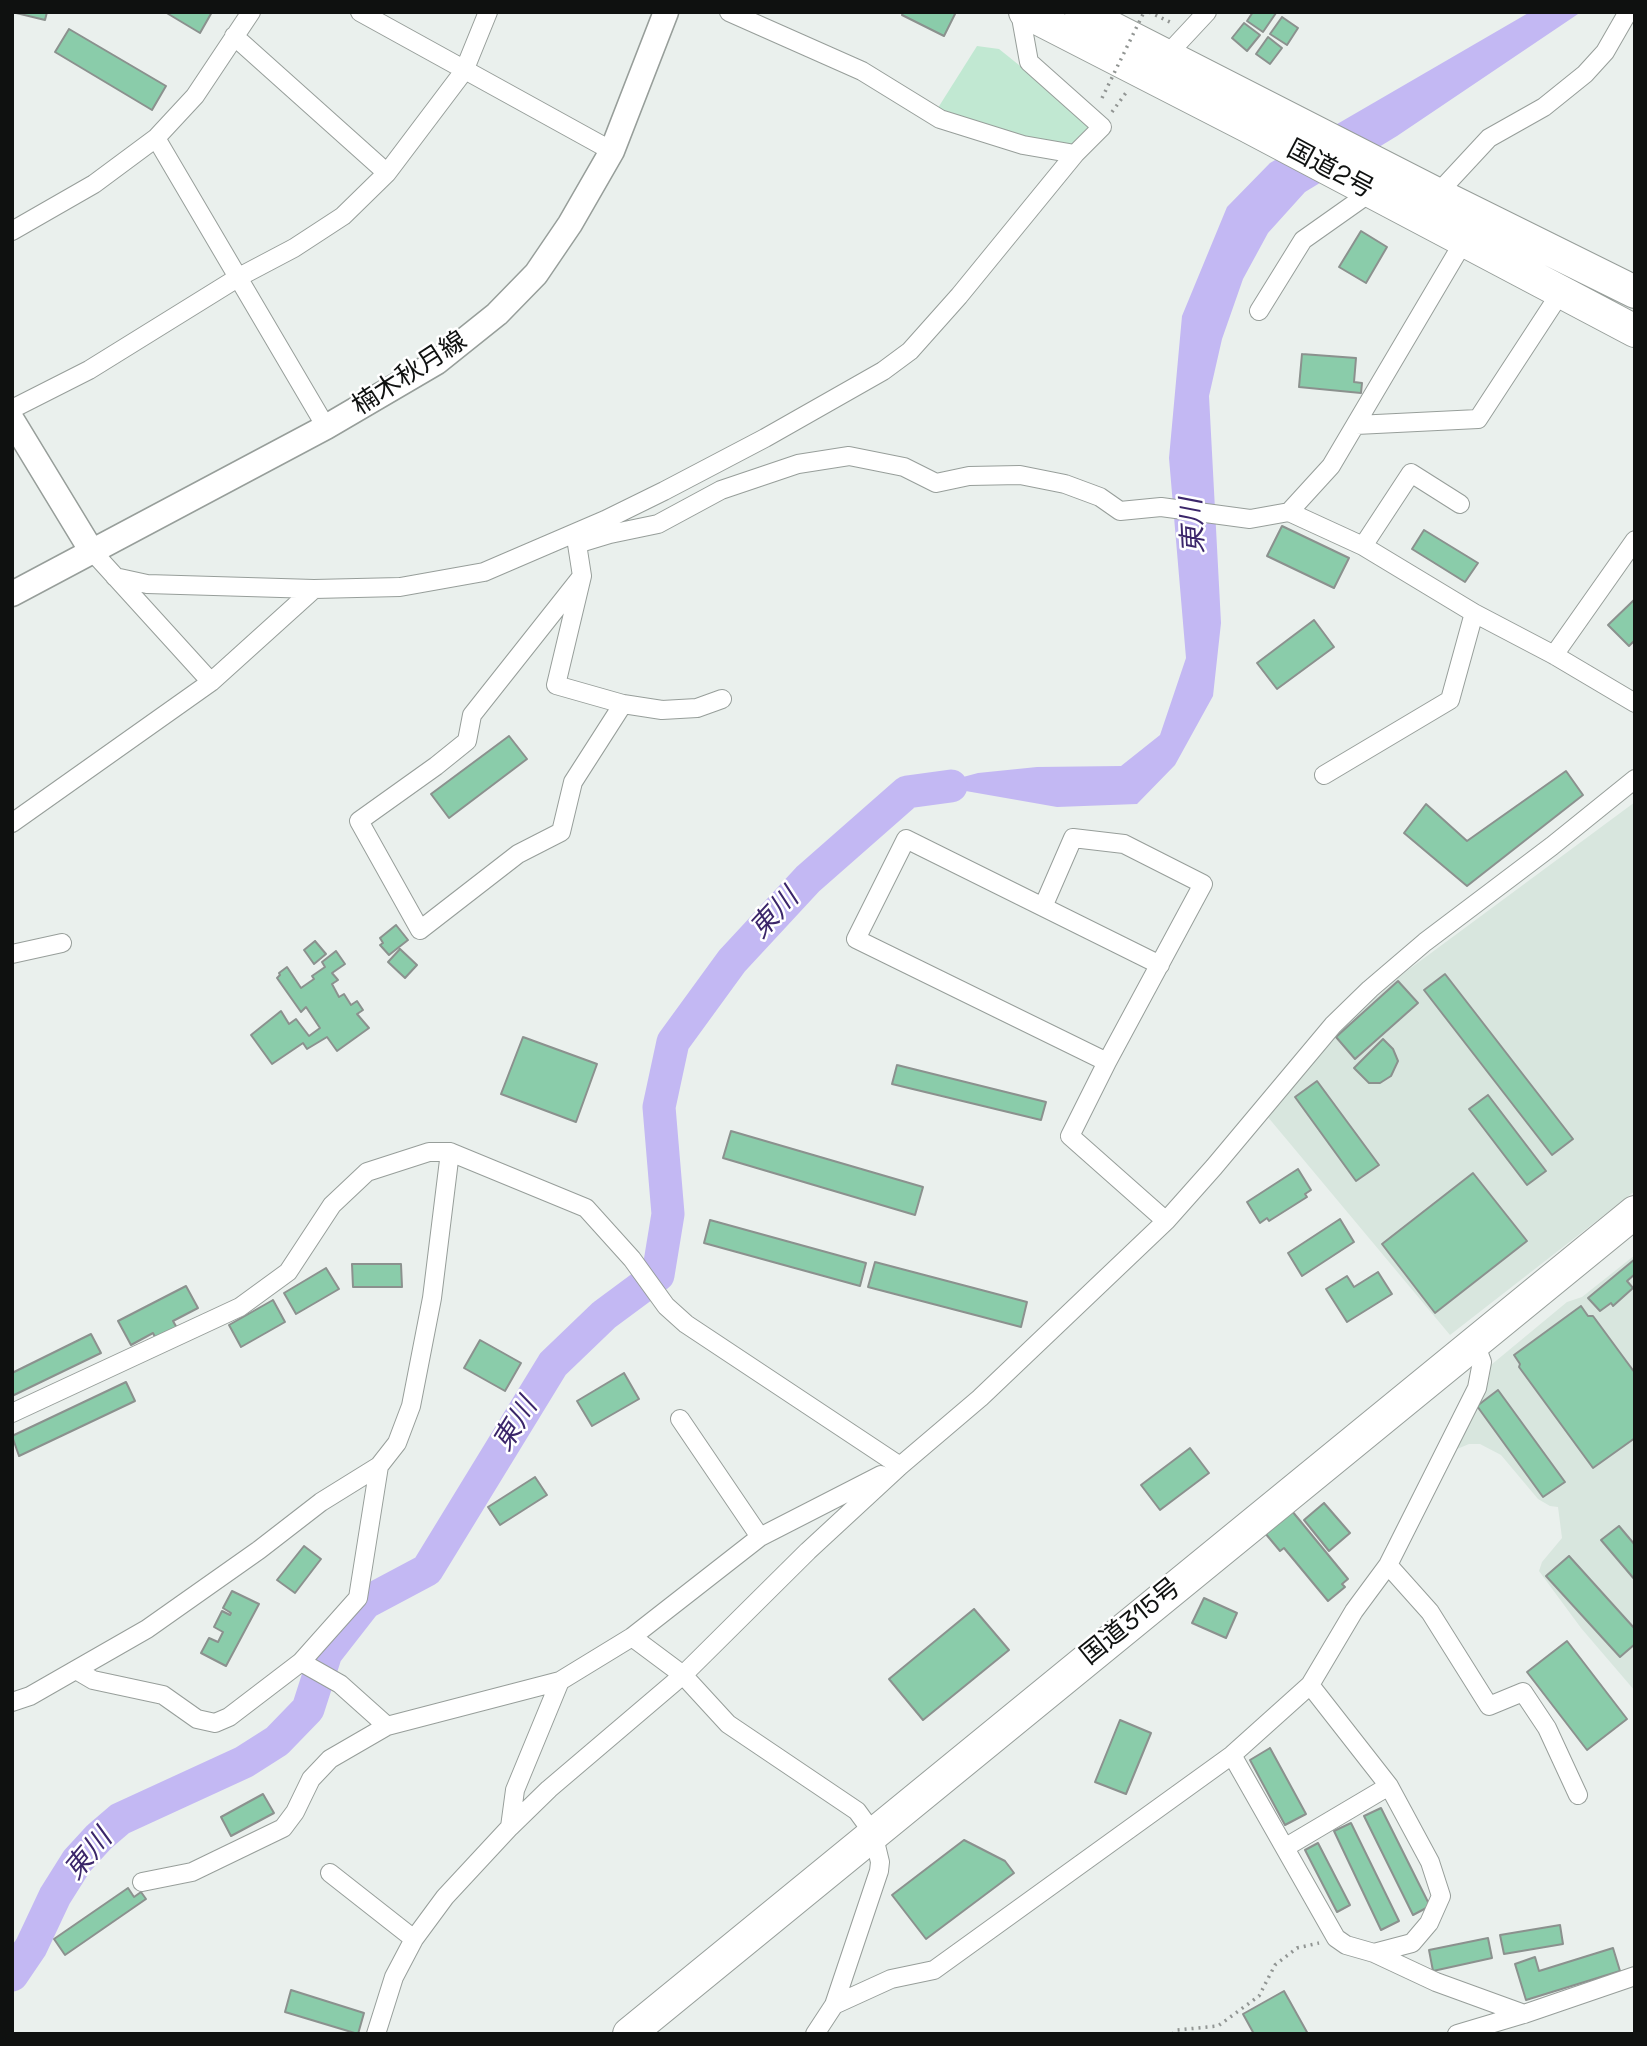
<!DOCTYPE html>
<html>
<head>
<meta charset="utf-8">
<style>
	body { margin:0 }
	#map { position:relative; width:1647px; height:2046px; overflow:hidden; background:#eaf0ed; font-family:"Space Grotesk",sans-serif }
	canvas { display:block }
	.frame { position:absolute; inset:0; border:14px solid #0f1110; pointer-events:none }
</style>
</head>
<body>
<div id="map">
<canvas width="1647" height="2046"></canvas>
<div class="frame"></div>
</div>
<script>
const context = document.querySelector('canvas').getContext('2d');
context.lineJoin = 'round';
function fill(path, color) { context.fillStyle = color; context.fill(path, 'evenodd'); }
const toPath = rows => new Path2D(rows.map(r => 'M' + r).join(''));
function stroke(path, color, width, dash) { context.strokeStyle = color; context.lineWidth = width; context.lineCap = dash ? 'butt' : 'round'; context.setLineDash(dash || []); context.stroke(path); }
function write(font, color, halo, rows, align = 'center') {
  context.font = font + ' "Space Grotesk","Noto Sans JP",sans-serif'; context.lineWidth = 5; context.setLineDash([]); context.textBaseline = 'middle'; context.strokeStyle = halo; context.fillStyle = color; for (const [text, x, y, turn = 0] of rows) {
    context.save(); context.translate(x, y); context.rotate((+turn || 0) * Math.PI / 180); context.textAlign = isNaN(turn) ? turn : align; if (halo) context.strokeText(text, 0, 0); context.fillText(text, 0, 0); context.restore();
  }
}
fill(toPath([
	[1635,802,1635,1191,1450,1335,1267,1116,1340,1029,1404,973],
	[1635,1255,1635,1691,1581,1628,1539,1571,1542,1562,1562,1538,1558,1507,1550,1506,1538,1499,1501,1455,1480,1444,1469,1444,1443,1455,1488,1382,1491,1365,1567,1302,1582,1297]
]), '#d8e6de');
fill(toPath([
	[977,46,999,49,1095,126,1074,148,1026,143,936,111]
]), '#c1e8d2');
fill(toPath([
	[1530,12,1581,12,1397,136,1305,192,1268,233,1243,279,1222,339,1209,396,1221,623,1213,696,1175,765,1137,804,1057,807,960,790,907,792,978,773,1037,767,1121,766,1160,735,1186,658,1169,458,1182,316,1227,207,1270,163]
]), '#c3b8f3');
stroke(toPath([
	[12,1975,31,1947,55,1896,77,1861,99,1837,120,1819,244,1762,277,1741,308,1709,326,1653,365,1603,427,1570,553,1364,604,1315,658,1275,668,1214,659,1107,673,1042,732,961,808,879,907,792,951,786]
]), '#c3b8f3', 33);
const building = toPath([
	[12,12,47,12,45,20,12,12],
	[165,12,212,12,200,33,165,12],
	[903,12,956,12,944,36,902,15,903,12],
	[1253,12,1276,12,1276,13,1263,32,1247,21,1253,12],
	[1282,17,1298,28,1287,45,1270,34,1282,17],
	[1244,23,1260,35,1247,51,1232,38,1244,23],
	[69,29,166,86,152,110,55,52,69,29],
	[1268,37,1282,48,1270,64,1256,54,1268,37],
	[1361,231,1387,247,1366,283,1339,267,1361,231],
	[1302,354,1356,358,1354,382,1362,383,1361,393,1299,387,1302,354],
	[1282,526,1349,558,1334,588,1267,556,1282,526],
	[1424,530,1478,563,1465,582,1412,549,1424,530],
	[1635,599,1635,640,1629,646,1608,625,1635,599],
	[1314,620,1334,647,1277,689,1257,663,1314,620],
	[509,736,527,759,449,818,431,794,509,736],
	[1566,771,1583,795,1467,886,1404,833,1426,804,1467,841,1566,771],
	[396,925,408,940,389,955,380,945,383,943,380,938,396,925],
	[315,941,326,954,314,964,304,950,315,941],
	[400,949,417,965,405,978,388,962,400,949],
	[336,951,345,964,332,973,338,980,332,984,339,997,344,994,351,1005,357,1001,363,1010,357,1014,369,1028,337,1051,327,1037,307,1049,303,1043,272,1064,251,1035,281,1011,289,1024,296,1019,309,1036,320,1028,306,1007,301,1012,277,978,280,975,279,973,287,967,301,988,314,979,312,976,325,967,322,962,336,951],
	[1445,974,1573,1139,1552,1155,1424,990,1445,974],
	[1398,981,1418,1003,1355,1059,1336,1037,1398,981],
	[523,1037,597,1064,576,1122,501,1094,523,1037],
	[1383,1039,1393,1049,1398,1061,1391,1076,1380,1083,1369,1083,1354,1068,1383,1039],
	[897,1065,1046,1102,1041,1120,892,1084,897,1065],
	[1317,1081,1379,1165,1356,1181,1295,1097,1317,1081],
	[1488,1095,1546,1171,1527,1185,1469,1109,1488,1095],
	[731,1131,923,1187,915,1215,723,1158,731,1131],
	[1298,1169,1311,1190,1305,1194,1307,1197,1269,1221,1267,1218,1260,1223,1247,1202,1298,1169],
	[1473,1173,1527,1241,1435,1313,1382,1244,1473,1173],
	[1340,1219,1354,1242,1302,1276,1288,1253,1340,1219],
	[710,1220,866,1263,860,1286,704,1243,710,1220],
	[1635,1259,1635,1274,1627,1281,1633,1288,1613,1306,1611,1303,1600,1311,1588,1298,1635,1259],
	[875,1262,1027,1302,1021,1327,868,1287,875,1262],
	[352,1264,401,1264,402,1287,353,1287,352,1264],
	[326,1268,339,1289,296,1314,284,1293,326,1268],
	[1378,1272,1392,1294,1347,1322,1326,1289,1347,1276,1354,1287,1378,1272],
	[186,1286,198,1308,173,1321,177,1328,156,1339,153,1333,131,1345,118,1321,186,1286],
	[273,1300,285,1322,241,1347,229,1325,273,1300],
	[1581,1306,1588,1316,1593,1316,1635,1373,1635,1438,1593,1468,1519,1367,1520,1364,1514,1355,1581,1306],
	[91,1334,101,1353,12,1396,12,1373,91,1334],
	[480,1340,521,1363,505,1391,464,1368,480,1340],
	[624,1373,639,1399,592,1426,577,1401,624,1373],
	[126,1382,135,1401,19,1456,12,1436,126,1382],
	[1498,1390,1565,1482,1543,1497,1477,1406,1498,1390],
	[1190,1448,1209,1473,1160,1510,1141,1485,1190,1448],
	[535,1477,547,1495,500,1525,488,1507,535,1477],
	[1324,1503,1350,1533,1329,1551,1304,1520,1324,1503],
	[1292,1511,1348,1579,1342,1584,1345,1587,1328,1601,1284,1548,1280,1551,1265,1533,1292,1511],
	[1619,1526,1635,1545,1635,1580,1601,1540,1619,1526],
	[304,1546,321,1559,295,1593,277,1580,304,1546],
	[1569,1556,1635,1629,1635,1644,1620,1657,1546,1576,1569,1556],
	[232,1591,259,1604,226,1666,201,1653,209,1638,218,1642,223,1632,214,1627,222,1611,230,1615,231,1613,223,1608,232,1591],
	[1204,1598,1237,1613,1226,1638,1192,1623,1204,1598],
	[974,1609,1009,1650,923,1720,889,1679,974,1609],
	[1567,1641,1627,1719,1587,1750,1527,1672,1567,1641],
	[1120,1720,1151,1733,1126,1794,1095,1782,1120,1720],
	[1270,1748,1306,1814,1285,1825,1250,1760,1270,1748],
	[263,1794,274,1813,231,1836,221,1817,263,1794],
	[1381,1808,1430,1906,1413,1915,1364,1816,1381,1808],
	[1351,1823,1399,1921,1381,1930,1334,1831,1351,1823],
	[964,1840,1005,1861,1014,1873,926,1939,892,1895,964,1840],
	[1318,1843,1350,1905,1337,1912,1305,1850,1318,1843],
	[128,1888,134,1897,141,1892,146,1899,65,1955,54,1939,128,1888],
	[1560,1925,1563,1944,1504,1954,1500,1935,1560,1925],
	[1488,1938,1492,1958,1433,1971,1429,1950,1488,1938],
	[1613,1948,1620,1971,1526,2000,1515,1964,1535,1957,1539,1971,1613,1948],
	[291,1990,364,2013,358,2034,285,2012,291,1990],
	[1284,1991,1308,2034,1254,2034,1243,2014,1284,1991]
]);
fill(building, '#8accaa');
stroke(building, '#8b918e', 2);
const street = toPath([
	[360,12,612,151],
	[729,12,862,71,940,119,1023,145,1075,154],
	[234,36,387,173],
	[1165,57,1207,12],
	[156,138,326,427],
	[1432,194,1437,194,1489,138,1544,107,1585,74,1605,52,1628,12],
	[12,231,94,184,156,138,195,96,251,12],
	[1259,311,1303,240,1371,192,1376,192],
	[12,409,89,370,239,277,294,248,343,216,387,173,464,71,488,12],
	[1356,425,1478,419,1561,292],
	[1289,512,1331,466,1464,241],
	[578,535,577,544,582,576,556,685,623,704,662,710,697,708,722,699],
	[577,544,610,534,658,524,721,490,798,464,849,456,904,467,936,483,969,476,1020,475,1065,484,1100,497,1120,511,1161,507,1250,519,1289,512,1363,546,1474,613,1554,655,1635,703],
	[1363,546,1411,473,1460,504],
	[91,550,211,682],
	[582,576,472,715,467,741,436,766,359,821,420,930,518,854,561,832,573,782,623,704],
	[115,577,147,584,314,589,400,587,484,572,605,520,664,491,765,438,883,371,910,351,959,296,1075,154,1102,127,1029,62,1020,12],
	[1554,655,1635,540],
	[1324,775,1450,700,1474,613],
	[12,823,211,682,314,589],
	[1043,907,1073,838,1124,844,1203,884,1107,1062,1070,1136,1166,1221],
	[12,954,62,943],
	[1107,1062,856,939,906,839,1160,965],
	[12,1413,240,1307,288,1272,332,1205,367,1172,429,1152,450,1152,586,1208,632,1259,666,1306,686,1324,900,1466],
	[680,1419,760,1537],
	[1388,1565,1430,1612,1489,1706,1523,1692,1547,1728,1578,1795],
	[632,1637,683,1675,728,1724,857,1811,873,1833,880,1862,879,1871,834,2005,815,2034],
	[301,1662,340,1684,387,1726],
	[76,1670,93,1680,163,1695,197,1719,215,1723,229,1717,301,1662,358,1598,379,1466],
	[1310,1685,1389,1786,1430,1862,1441,1896,1429,1923,1412,1943,1374,1953],
	[12,1702,30,1696,147,1629,259,1550,321,1502,379,1466,397,1443,411,1406,432,1298,450,1152],
	[1232,1755,1336,1938,1346,1945,1374,1953,1436,1982,1524,2014],
	[510,1827,515,1790,560,1681],
	[1286,1847,1389,1786],
	[330,1873,414,1939],
	[142,1882,192,1872,283,1828,295,1812,311,1779,330,1759,387,1726,560,1681,632,1637,760,1537,881,1475],
	[834,2005,891,1979,934,1970,1232,1755,1310,1685,1354,1611,1388,1565,1477,1388,1482,1362,1475,1343],
	[376,2034,394,1977,414,1939,445,1897,510,1827,549,1789,683,1675,808,1551,900,1466,980,1398,1166,1221,1214,1167,1333,1025,1370,989,1425,942,1552,846,1635,779],
	[1457,2034,1524,2014,1635,1976]
]);
const secondary = toPath([
	[12,420,91,550],
	[12,594,326,427,437,362,497,314,536,274,570,224,612,151,666,12]
]);
const highway = toPath([
	[1025,12,1247,126,1635,331],
	[1081,12,1437,194,1635,292],
	[629,2034,1635,1212]
]);
stroke(street, '#979e9a', 20);
stroke(secondary, '#979e9a', 27);
stroke(highway, '#979e9a', 34);
stroke(toPath([
	[1149,12,1172,23],
	[1112,112,1128,90],
	[1172,2034,1177,2030,1218,2026,1259,1996,1275,1965,1297,1948,1319,1943]
]), '#919593', 3.5, [2, 5]);
stroke(street, '#fff', 18);
stroke(secondary, '#fff', 24);
stroke(highway, '#fff', 32);
stroke(toPath([
	[1102,98,1144,12]
]), '#919593', 3.5, [2, 5]);
write('26px', '#0f1110', '#fff', [
	["国道2号",1330,170,28],
	["楠木秋月線",410,374,-33],
	["国道315号",1131,1622,-39]
]);
write('italic 28px', '#3b266a', '#fff', [
	["東川",1194,526,-93],
	["東川",775,914,-47],
	["東川",516,1425,-58],
	["東川",89,1855,-50]
]);
</script>
</body>
</html>
